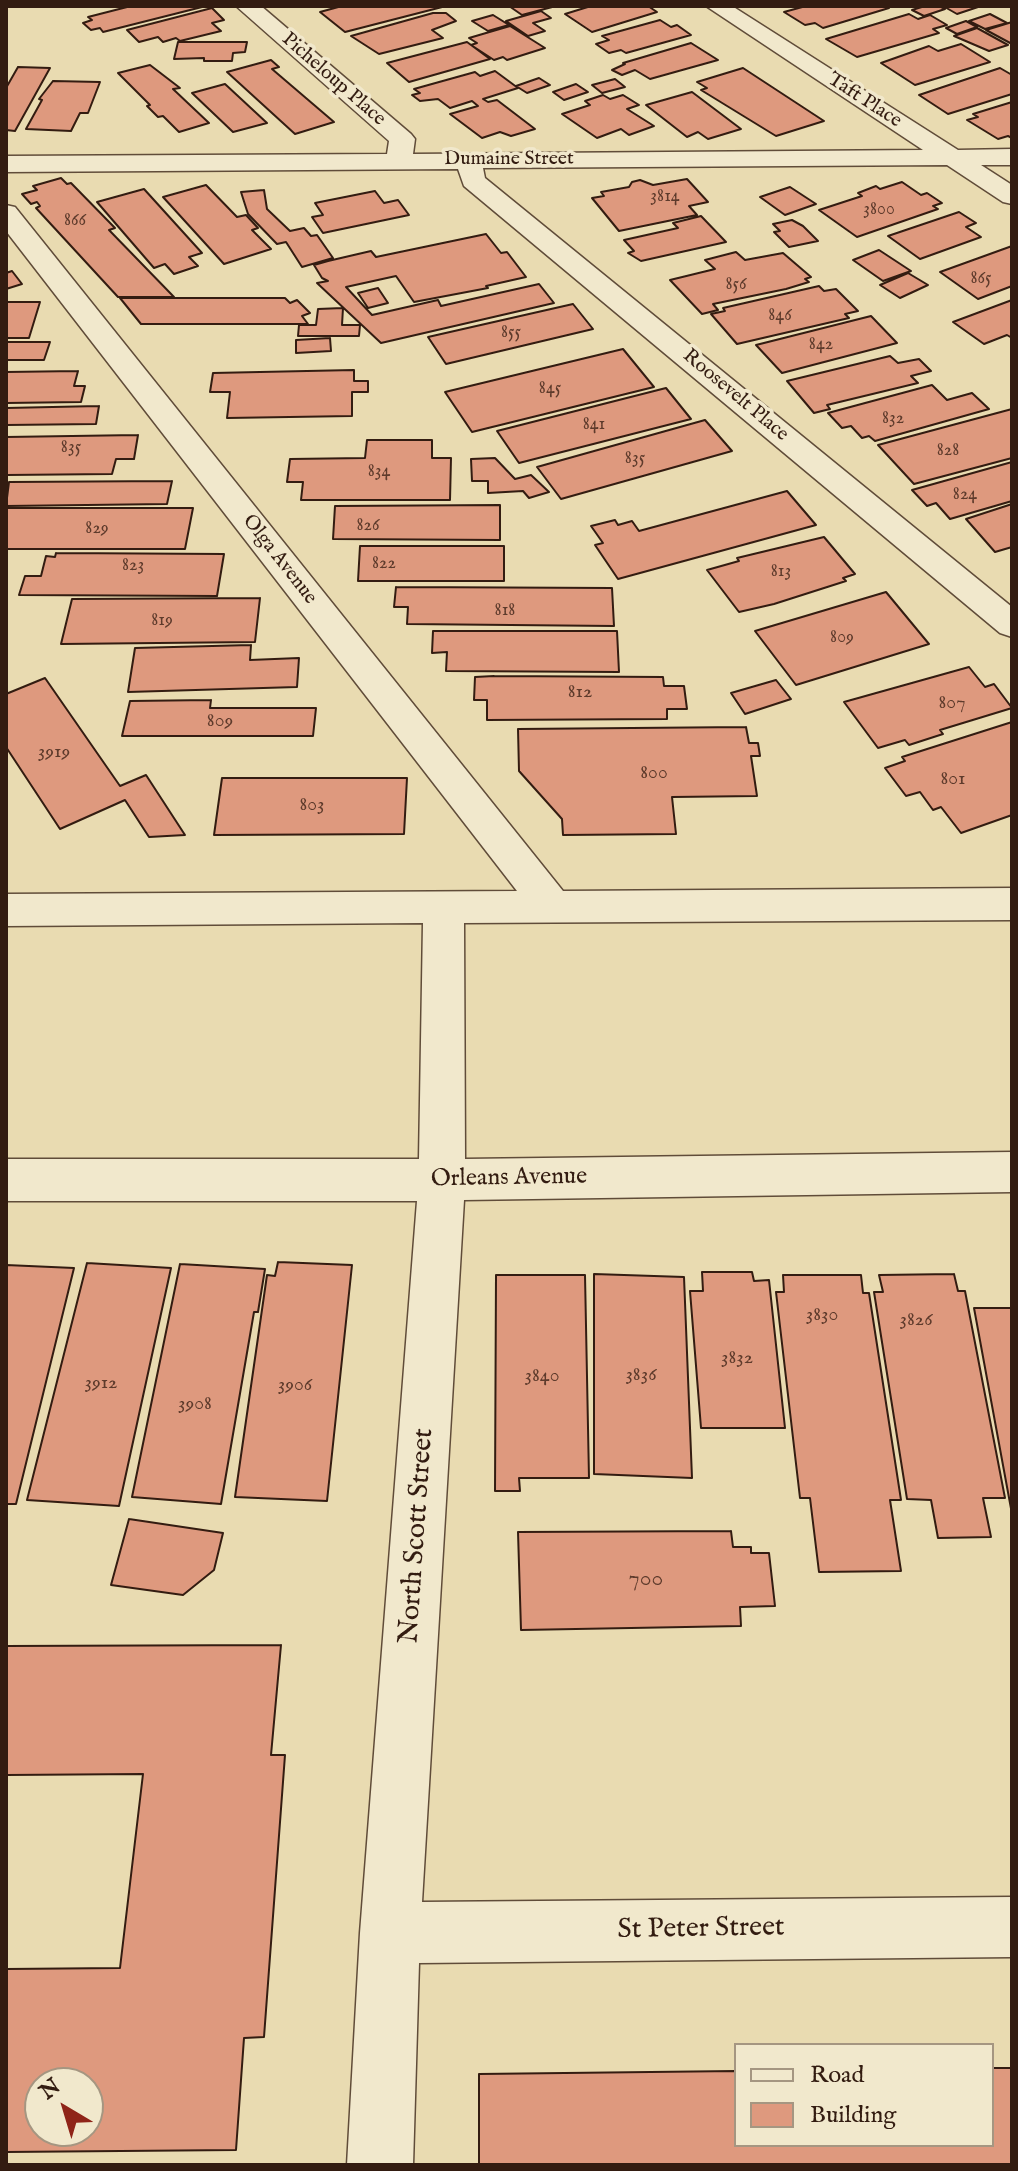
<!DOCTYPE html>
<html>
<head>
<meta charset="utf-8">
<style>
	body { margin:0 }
	#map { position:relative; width:1018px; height:2171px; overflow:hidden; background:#e9dbb1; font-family:"IM FELL English",serif }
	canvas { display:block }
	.frame { position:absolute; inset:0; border:8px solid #331c11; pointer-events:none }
	.legend { position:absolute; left:734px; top:2043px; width:260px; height:104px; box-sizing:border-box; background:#f1e8cc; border:2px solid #a59681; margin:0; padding:10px 14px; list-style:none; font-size:24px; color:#331c11 }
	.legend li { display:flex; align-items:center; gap:16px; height:40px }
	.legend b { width:40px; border:2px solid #a59681 }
	.north { position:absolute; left:24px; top:2067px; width:80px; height:80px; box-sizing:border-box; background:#f1e8cc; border:2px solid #a59681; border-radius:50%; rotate:322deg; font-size:22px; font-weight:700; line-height:32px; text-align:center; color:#331c11 }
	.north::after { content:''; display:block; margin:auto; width:28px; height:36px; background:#8f2418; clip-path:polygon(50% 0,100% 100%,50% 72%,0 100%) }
</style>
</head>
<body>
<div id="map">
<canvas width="1018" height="2171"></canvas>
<div class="frame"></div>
<ul class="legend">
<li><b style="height:10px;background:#f1e8cc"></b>Road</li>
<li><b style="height:22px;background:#de997e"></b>Building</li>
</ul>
<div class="north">N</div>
</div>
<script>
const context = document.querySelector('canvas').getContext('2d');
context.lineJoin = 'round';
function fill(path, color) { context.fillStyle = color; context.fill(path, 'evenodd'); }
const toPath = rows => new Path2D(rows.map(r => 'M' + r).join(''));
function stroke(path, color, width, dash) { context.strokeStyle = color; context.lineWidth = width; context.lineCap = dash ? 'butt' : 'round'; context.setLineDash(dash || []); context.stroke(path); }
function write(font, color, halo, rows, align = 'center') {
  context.font = font + ' "IM FELL English",serif'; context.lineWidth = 7; context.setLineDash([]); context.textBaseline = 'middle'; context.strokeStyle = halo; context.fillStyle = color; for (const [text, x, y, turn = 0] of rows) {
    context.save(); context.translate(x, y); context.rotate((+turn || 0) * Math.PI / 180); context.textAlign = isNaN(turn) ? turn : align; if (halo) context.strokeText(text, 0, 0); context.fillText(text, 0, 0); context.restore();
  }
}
const building = toPath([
	[131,6,201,6,202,7,103,32,100,28,91,30,83,23,92,20,88,17,131,6],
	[342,6,446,6,345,32,320,12,342,6],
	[509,6,556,6,522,15,509,6],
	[591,6,648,6,657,12,592,32,565,14,591,6],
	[806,6,885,6,889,8,823,28,815,23,805,25,784,12,806,6],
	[925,6,939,6,945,9,924,16,912,10,925,6],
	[943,6,975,6,978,7,957,14,943,6],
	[212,8,224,20,212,23,221,31,180,41,176,38,163,42,158,37,139,42,127,30,212,8],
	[541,11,551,18,533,23,545,31,528,36,506,21,541,11],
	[433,13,446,13,456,21,432,30,443,38,379,54,351,36,433,13],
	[909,14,918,19,930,15,947,25,933,29,939,33,857,57,826,39,909,14],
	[990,14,1007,23,985,29,969,21,990,14],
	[493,15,509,25,488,31,472,21,493,15],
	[660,20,671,27,677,25,691,35,626,53,621,50,609,53,596,44,609,40,602,36,660,20],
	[966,21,977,27,957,34,946,28,966,21],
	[1012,22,1012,44,986,30,1012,22],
	[510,26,545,48,507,60,503,57,494,60,471,45,477,43,469,38,510,26],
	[977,28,1008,45,989,51,954,36,977,28],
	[178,42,247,42,245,52,233,53,232,61,204,61,204,58,174,59,178,42],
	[467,42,490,59,409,82,387,63,467,42],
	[691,43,718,60,650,79,635,70,622,75,612,70,625,64,623,63,691,43],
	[961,44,990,62,915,85,881,63,929,46,938,51,961,44],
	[271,60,279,67,272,69,334,122,295,134,227,72,271,60],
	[150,65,180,88,173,89,209,123,179,132,163,116,158,117,147,106,150,105,118,73,150,65],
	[18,67,50,68,15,131,6,130,6,88,18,67],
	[743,68,824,121,776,136,701,90,707,88,697,82,743,68],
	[1000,68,1012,75,1012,94,948,114,919,95,1000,68],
	[495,71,518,88,483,99,488,102,497,100,535,129,511,136,500,132,482,138,450,114,478,106,472,101,450,108,438,99,420,101,412,95,420,93,414,89,475,72,480,76,495,71],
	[539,78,550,85,527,93,516,86,539,78],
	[615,79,625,87,602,93,592,85,615,79],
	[53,81,100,82,88,113,80,113,71,131,26,129,42,100,39,99,53,81],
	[225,84,267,123,233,132,192,93,225,84],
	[576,84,588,92,564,100,553,92,576,84],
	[692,92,741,129,708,139,698,132,687,137,646,105,692,92],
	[603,95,610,99,623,95,639,105,627,109,654,126,629,135,621,129,597,138,562,114,590,105,585,101,603,95],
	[1012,102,1012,138,1008,136,998,139,967,120,978,117,973,114,1012,102],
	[61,178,67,184,71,183,115,228,109,230,174,297,118,297,36,208,40,206,37,202,31,204,22,194,37,190,33,186,61,178],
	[687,179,708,202,689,206,697,215,619,231,592,198,604,196,601,192,629,187,632,182,640,180,653,185,687,179],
	[902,182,921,195,927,193,942,203,933,206,938,209,857,237,819,210,862,196,858,193,876,186,880,189,902,182],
	[206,185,237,217,246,215,258,228,252,230,271,249,224,264,163,197,206,185],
	[790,187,816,204,785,215,760,197,790,187],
	[144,189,202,253,189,257,198,266,174,274,165,264,154,268,97,202,144,189],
	[264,190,267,209,290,231,304,228,311,236,317,235,333,258,302,267,286,242,277,244,248,214,241,192,264,190],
	[375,191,384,203,398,200,409,215,323,233,312,217,323,215,315,203,375,191],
	[959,212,976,223,966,227,981,237,920,259,888,236,959,212],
	[701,216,726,242,641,261,628,253,634,251,624,240,678,228,673,223,701,216],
	[792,220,803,226,818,241,789,247,774,232,780,231,773,224,792,220],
	[486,234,501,253,507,252,526,277,486,286,488,288,414,302,396,276,346,287,372,315,438,300,441,306,539,284,554,303,381,343,317,283,328,281,322,278,314,265,328,261,371,251,376,257,486,234],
	[1012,246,1012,286,978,299,940,272,1012,246],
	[879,250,911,271,883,281,853,260,879,250],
	[736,252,745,260,783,253,811,277,805,279,809,282,786,289,713,304,718,310,702,314,670,280,715,269,705,260,736,252],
	[12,271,22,284,6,289,6,273,12,271],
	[908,273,928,285,900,298,880,285,908,273],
	[819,286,824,291,836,289,858,311,845,314,849,318,737,344,711,314,725,311,723,308,819,286],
	[378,288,388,303,368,308,358,293,378,288],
	[120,298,285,298,290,303,297,300,310,313,302,316,308,324,141,324,120,298],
	[1012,300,1012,338,1007,335,984,344,953,322,1012,300],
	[6,302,40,302,29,338,6,338,6,302],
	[573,304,593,329,446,364,428,337,573,304],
	[343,308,342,325,360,325,359,336,298,336,299,325,316,325,318,309,343,308],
	[871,316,897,343,782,373,756,345,871,316],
	[330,338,331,351,296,353,296,340,330,338],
	[6,342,50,342,44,360,6,360,6,342],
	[623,349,654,387,472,432,445,392,623,349],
	[890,356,898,363,919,359,931,371,911,376,918,383,827,405,830,409,814,413,787,381,890,356],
	[354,370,354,381,368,381,368,392,352,392,352,416,227,418,230,392,210,392,213,373,354,370],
	[78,371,74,386,85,386,81,402,6,403,6,372,78,371],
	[932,385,947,400,972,393,989,409,875,441,869,436,862,438,851,426,842,428,828,413,932,385],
	[666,388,691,419,519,463,497,431,666,388],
	[99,406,96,424,6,425,6,408,99,406],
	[1012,409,1012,458,914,484,878,445,1012,409],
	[705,420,732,451,561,499,537,467,705,420],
	[138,435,134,459,116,459,112,474,6,475,6,437,138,435],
	[367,440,432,440,432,458,451,458,450,500,301,500,303,482,287,482,290,459,365,458,367,440],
	[495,458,515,479,531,475,549,492,529,498,523,491,488,493,488,481,472,481,471,459,495,458],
	[1012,462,1012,501,950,519,936,503,927,506,912,490,1012,462],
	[172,481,167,504,6,506,9,482,172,481],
	[787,491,816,525,618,579,595,545,603,543,591,526,615,520,618,525,632,521,639,531,787,491],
	[1012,504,1012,547,995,552,966,519,1012,504],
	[500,505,500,540,333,539,335,506,500,505],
	[6,508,193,508,185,549,6,549,6,508],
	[824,537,855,574,843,578,846,581,774,604,739,612,707,570,739,561,737,558,824,537],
	[360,546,504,546,504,581,358,581,360,546],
	[56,553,224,554,217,596,19,595,25,576,41,576,46,556,55,557,56,553],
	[396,587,612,588,614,626,407,624,408,607,394,607,396,587],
	[886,592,929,644,796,685,755,631,886,592],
	[260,598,255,642,61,644,72,599,260,598],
	[433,631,617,631,619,672,446,671,447,652,432,653,433,631],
	[251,645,250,660,299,658,297,687,128,692,135,648,251,645],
	[969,667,985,687,994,684,1012,708,940,730,943,734,909,745,905,740,878,748,844,702,969,667],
	[494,676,663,677,664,686,684,686,687,709,667,709,667,719,487,720,487,700,474,700,475,677,494,676],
	[45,678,120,786,146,775,185,835,149,837,125,800,60,829,6,747,6,694,45,678],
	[776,680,791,699,745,714,731,693,776,680],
	[211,700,210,708,316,708,313,736,122,736,130,701,211,700],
	[1012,722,1012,815,961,833,941,807,933,810,920,792,906,796,885,768,905,761,902,757,1012,722],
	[746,727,749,743,758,743,760,756,751,756,757,796,672,797,676,834,563,835,562,819,519,771,518,729,746,727],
	[222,778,407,778,404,834,214,835,222,778],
	[278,1262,352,1265,327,1501,235,1497,267,1275,275,1276,278,1262],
	[87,1263,171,1268,119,1506,27,1500,87,1263],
	[180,1264,265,1269,258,1312,254,1312,221,1504,132,1497,180,1264],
	[6,1265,74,1268,16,1504,6,1504,6,1265],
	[702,1272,752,1272,754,1281,769,1280,785,1428,701,1428,690,1291,703,1291,702,1272],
	[594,1274,684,1277,692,1478,594,1474,594,1274],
	[954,1274,958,1291,965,1291,1005,1498,983,1498,991,1537,938,1538,931,1500,907,1499,874,1292,883,1292,879,1275,954,1274],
	[496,1275,585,1275,589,1478,519,1478,520,1491,495,1491,496,1275],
	[783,1275,861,1275,863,1293,869,1293,901,1500,890,1500,901,1571,819,1572,810,1498,800,1498,776,1292,784,1292,783,1275],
	[974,1308,1012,1308,1012,1514,974,1308],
	[129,1519,223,1533,214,1570,183,1595,111,1585,129,1519],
	[731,1531,733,1547,751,1547,751,1553,769,1553,775,1606,740,1607,741,1626,521,1630,518,1532,731,1531],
	[281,1645,271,1755,285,1755,264,2037,244,2038,236,2150,6,2152,6,1969,120,1968,143,1774,6,1775,6,1646,281,1645],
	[40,2083,88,2083,88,2131,40,2131,40,2083],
	[992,2068,1012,2068,1012,2165,479,2165,479,2074,736,2071,736,2145,992,2145,992,2068]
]);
fill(building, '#de997e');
stroke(building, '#331c11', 2);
const minor = toPath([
	[236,6,261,6,411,134,415,139,413,154,923,150,706,6,732,6,958,150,1012,149,1012,165,981,165,1012,185,1012,204,1003,202,947,165,483,168,485,178,1012,607,1012,637,1000,633,464,186,458,169,6,172,6,156,387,154,389,141,236,6],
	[6,205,15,207,563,891,1012,888,1012,920,464,923,465,1159,1012,1152,1012,1192,464,1200,422,1902,1012,1897,1012,1957,419,1963,413,2165,347,2165,360,1933,417,1201,6,1201,6,1159,419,1159,423,923,6,926,6,894,517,891,6,231,6,205]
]);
stroke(minor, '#604c39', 3);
fill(minor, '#f1e8cc');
write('18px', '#5e3b2c', null, [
	["3814",665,197],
	["3800",879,210],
	["866",75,221],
	["865",981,279],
	["856",736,285],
	["846",780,316],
	["855",511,333],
	["842",821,345],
	["845",550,389],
	["832",893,419],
	["841",594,425],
	["835",71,448],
	["828",948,451],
	["835",635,459],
	["834",379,472],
	["824",965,495],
	["826",368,526],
	["829",97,529],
	["822",384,564],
	["823",133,566],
	["813",781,572],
	["818",505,611],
	["819",162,621],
	["809",842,638]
]);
write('20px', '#331c11', '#f1e8cc', [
	["Picheloup Place",333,80,41],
	["Taft Place",864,101,33],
	["Dumaine Street",509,160],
	["Roosevelt Place",735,396,40],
	["Olga Avenue",279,560,52]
]);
write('20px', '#5e3b2c', null, [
	["812",580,693],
	["807",952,704],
	["809",220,722],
	["3919",54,753],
	["800",654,774],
	["801",953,780],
	["803",312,806],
	["3830",822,1316],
	["3826",916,1321],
	["3832",737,1359],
	["3836",641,1376],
	["3840",542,1377],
	["3912",101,1384],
	["3906",295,1386],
	["3908",195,1405]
]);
write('24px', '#331c11', '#f1e8cc', [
	["Orleans Avenue",509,1179,-1]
]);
write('24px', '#5e3b2c', null, [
	["700",646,1580]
]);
write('28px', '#331c11', '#f1e8cc', [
	["North Scott Street",418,1536,-86],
	["St Peter Street",701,1930,-1]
]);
</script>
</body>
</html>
